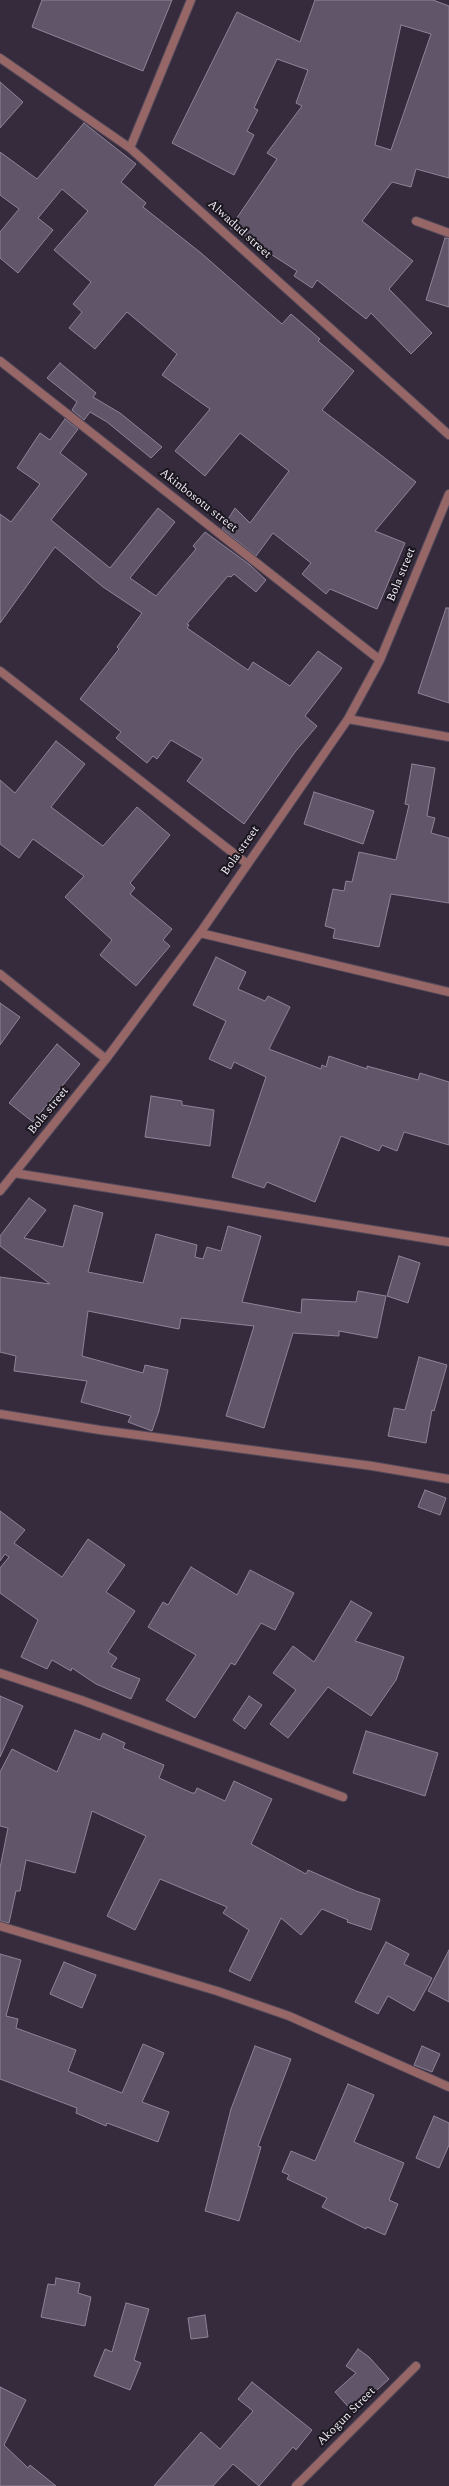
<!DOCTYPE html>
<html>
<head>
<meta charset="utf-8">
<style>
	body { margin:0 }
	canvas { display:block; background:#352b3d }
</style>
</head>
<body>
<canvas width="449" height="2486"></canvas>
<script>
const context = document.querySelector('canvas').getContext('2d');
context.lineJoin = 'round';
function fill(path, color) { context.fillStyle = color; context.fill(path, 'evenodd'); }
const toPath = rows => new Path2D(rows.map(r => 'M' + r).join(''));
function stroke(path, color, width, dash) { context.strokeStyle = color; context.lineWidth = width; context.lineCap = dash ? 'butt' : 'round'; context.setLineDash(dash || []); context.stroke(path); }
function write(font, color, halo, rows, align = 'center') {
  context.font = font + ' Spectral,serif'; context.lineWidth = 4; context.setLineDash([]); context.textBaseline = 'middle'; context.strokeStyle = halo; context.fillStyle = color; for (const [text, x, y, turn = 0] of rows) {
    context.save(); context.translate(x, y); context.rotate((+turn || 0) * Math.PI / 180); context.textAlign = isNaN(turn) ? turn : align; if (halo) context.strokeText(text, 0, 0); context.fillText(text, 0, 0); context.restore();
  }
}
const building = toPath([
	[42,0,172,0,143,71,32,27,42,0],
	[315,0,433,0,449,6,449,178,416,169,411,187,392,182,362,221,413,261,389,289,432,333,411,354,371,313,366,319,317,280,312,288,294,276,297,271,230,228,277,159,267,153,302,106,296,103,308,70,277,59,254,108,258,110,247,131,254,135,234,175,172,143,237,12,300,42,315,0],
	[401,25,431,34,391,150,375,145,401,25],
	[0,82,23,102,0,128,0,82],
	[84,123,136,164,121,182,146,203,143,207,201,253,282,324,291,314,320,339,318,341,354,371,322,410,416,482,375,531,405,543,377,609,330,589,326,594,302,574,311,563,273,533,256,556,222,529,235,508,250,523,289,471,240,433,205,476,175,451,210,409,162,375,177,354,127,312,95,349,69,328,82,312,73,304,91,282,54,250,88,211,62,189,38,218,53,230,18,273,0,258,0,232,19,209,0,195,0,152,37,179,84,123],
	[445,238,449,238,449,307,426,300,445,238],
	[60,363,96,393,93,397,120,413,162,447,151,458,107,422,90,412,84,420,72,410,77,402,47,378,60,363],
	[65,419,78,429,60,453,87,474,51,520,110,568,158,508,175,522,130,578,156,596,196,549,193,546,205,532,250,565,266,580,256,592,234,574,231,577,228,576,187,624,189,625,187,628,248,670,253,662,290,686,318,651,342,668,305,716,317,726,295,752,244,824,187,781,203,759,171,740,157,759,153,756,147,763,116,738,121,732,80,699,119,649,117,647,142,613,103,587,55,547,0,623,0,514,11,522,40,484,17,468,40,433,50,440,65,419],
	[446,608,449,608,449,703,418,693,446,608],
	[56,741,85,764,51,807,103,846,137,807,170,835,130,883,135,888,130,894,172,929,163,940,170,946,136,986,100,955,112,940,65,897,84,876,33,839,19,858,0,844,0,780,15,793,56,741],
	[412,764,435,768,427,816,435,818,431,833,449,838,449,903,391,894,379,947,333,938,335,929,325,926,333,889,344,891,346,881,352,882,359,852,396,860,409,805,405,804,412,764],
	[314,792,374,811,363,844,304,824,314,792],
	[216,957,246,972,238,989,265,1001,268,996,290,1007,269,1049,321,1069,322,1065,326,1067,329,1056,367,1069,367,1066,418,1080,420,1073,449,1082,449,1145,404,1132,397,1151,382,1145,379,1151,341,1136,315,1202,267,1182,264,1188,232,1177,266,1077,234,1062,231,1069,209,1059,226,1021,193,1005,216,957],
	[0,1003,20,1017,0,1045,0,1003],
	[57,1044,80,1064,33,1122,9,1103,57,1044],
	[151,1096,182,1101,182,1105,214,1110,210,1146,145,1137,151,1096],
	[29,1198,46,1210,24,1238,63,1247,74,1205,103,1213,88,1272,143,1283,156,1234,197,1245,195,1257,203,1259,207,1247,221,1251,228,1226,261,1236,242,1302,301,1313,302,1299,356,1302,358,1291,386,1296,377,1338,339,1331,339,1336,293,1333,264,1428,226,1416,254,1326,181,1318,179,1329,88,1311,82,1356,143,1373,145,1365,168,1370,159,1411,152,1431,128,1422,131,1416,81,1402,87,1381,14,1371,16,1356,0,1352,0,1277,50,1284,0,1246,0,1236,29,1198],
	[399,1256,420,1263,408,1303,387,1296,399,1256],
	[419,1357,447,1365,434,1411,432,1410,426,1443,388,1436,394,1408,405,1410,419,1357],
	[425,1490,446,1498,440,1515,418,1507,425,1490],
	[0,1511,25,1530,14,1543,62,1577,88,1539,125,1565,106,1592,135,1611,108,1652,117,1658,111,1667,140,1679,131,1699,96,1684,72,1668,71,1671,52,1660,47,1669,21,1657,38,1620,0,1593,0,1568,9,1557,5,1554,0,1561,0,1511],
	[191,1567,237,1595,250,1570,294,1593,275,1630,261,1623,235,1665,231,1663,195,1718,166,1700,196,1655,148,1627,163,1602,168,1605,191,1567],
	[351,1601,372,1613,355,1641,404,1657,396,1680,371,1716,328,1687,288,1738,270,1724,296,1690,273,1673,293,1646,314,1662,351,1601],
	[0,1696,23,1706,0,1757,0,1696],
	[249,1696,262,1705,245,1729,233,1720,249,1696],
	[75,1730,100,1740,103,1733,125,1743,123,1748,164,1765,159,1778,192,1793,195,1793,197,1788,225,1801,234,1781,272,1799,251,1844,306,1874,308,1870,356,1891,380,1899,371,1930,347,1922,348,1920,322,1909,301,1935,281,1918,250,1981,229,1971,249,1930,223,1913,227,1907,160,1879,135,1930,107,1916,146,1836,92,1811,75,1873,26,1860,20,1891,16,1891,9,1923,0,1921,0,1868,8,1828,0,1826,0,1772,12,1749,57,1772,75,1730],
	[366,1731,438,1753,425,1796,353,1773,366,1731],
	[386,1942,409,1954,404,1964,432,1978,414,2011,388,1996,378,2014,355,2002,386,1942],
	[449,1950,449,2002,428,1991,449,1950],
	[0,1954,21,1960,6,2016,18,2019,16,2028,76,2050,68,2071,122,2093,143,2044,164,2053,142,2102,169,2112,158,2142,107,2123,106,2126,76,2113,77,2108,0,2079,0,1954],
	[64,1962,96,1975,82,2008,50,1994,64,1962],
	[255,2046,291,2059,258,2146,261,2147,239,2221,205,2211,231,2109,255,2046],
	[422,2046,440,2054,432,2072,414,2065,422,2046],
	[348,2084,374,2095,354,2142,404,2163,389,2200,398,2204,385,2235,367,2227,366,2229,322,2207,327,2198,287,2179,289,2175,282,2172,291,2151,315,2161,348,2084],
	[434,2116,449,2123,449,2145,439,2168,416,2158,434,2116],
	[56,2278,80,2283,78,2293,91,2297,85,2326,41,2317,48,2284,55,2285,56,2278],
	[126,2303,149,2309,134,2360,141,2363,130,2390,94,2376,105,2349,112,2352,126,2303],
	[205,2315,208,2337,191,2339,188,2318,205,2315],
	[358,2349,369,2357,389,2379,353,2412,335,2392,356,2373,346,2366,358,2349],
	[252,2382,312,2430,296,2450,293,2447,259,2486,233,2464,213,2486,154,2486,201,2432,220,2449,253,2411,238,2399,252,2382],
	[0,2387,26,2400,4,2445,28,2468,30,2465,56,2486,0,2486,0,2387]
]);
fill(building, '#605569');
stroke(building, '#8e8398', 1);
const street = toPath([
	[0,58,130,148,449,435],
	[130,148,191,0],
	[416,221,449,233],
	[0,361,380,660],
	[0,671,246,863],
	[348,719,449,737],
	[200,933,449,992],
	[0,974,106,1059],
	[14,1173,449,1242],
	[0,1191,106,1059,200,933,348,719,380,660,449,494],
	[0,1414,100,1430,372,1466,449,1479],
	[0,1673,81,1700,343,1797],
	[0,1926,217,1991,289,2016,449,2087],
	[296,2486,416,2366]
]);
stroke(street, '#53495a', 10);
stroke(street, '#966766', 8);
write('12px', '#efe9f5', '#1a161e', [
	["Alwadud street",239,230,42],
	["Akinbosotu street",198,501,38],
	["Bola street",402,575,-68],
	["Bola street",241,851,-55],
	["Bola street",49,1111,-51],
	["Akogun Street",347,2417,-45]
]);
</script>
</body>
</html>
